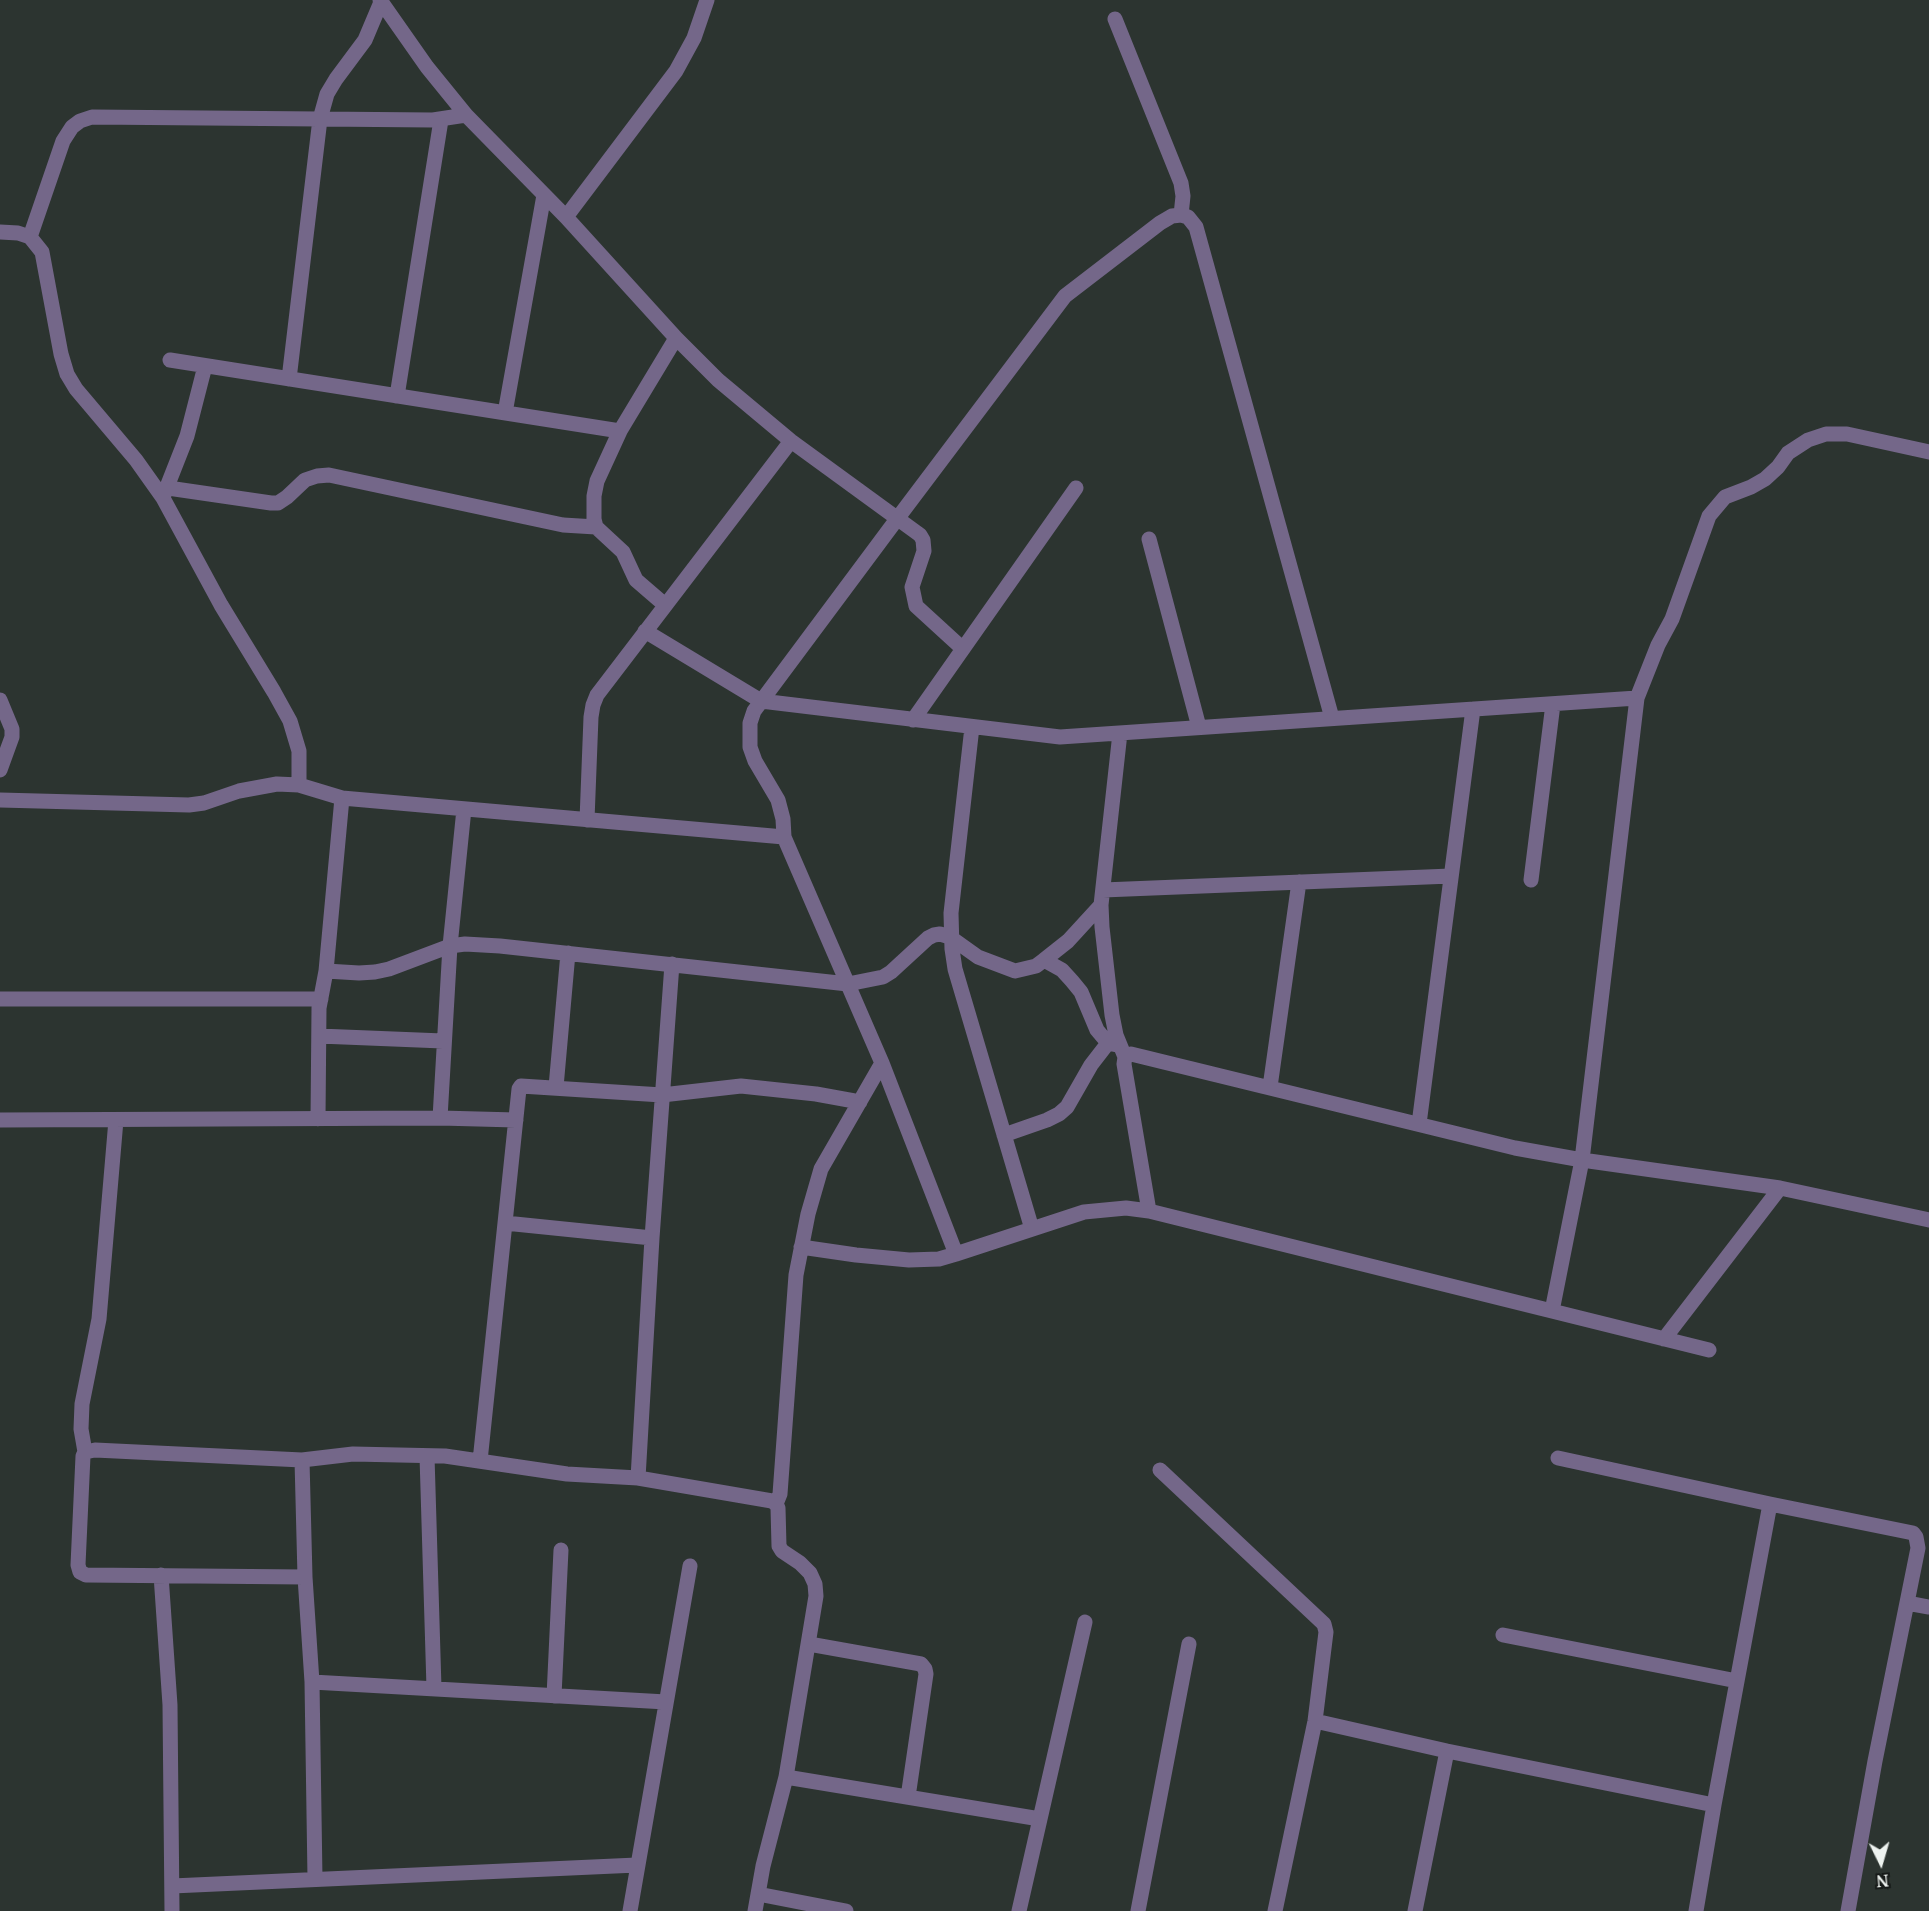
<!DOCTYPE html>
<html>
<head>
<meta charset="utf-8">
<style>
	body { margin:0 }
	#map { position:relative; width:1929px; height:1911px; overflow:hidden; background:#2c3430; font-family:"Noto Serif",serif }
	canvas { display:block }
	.north { position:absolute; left:1851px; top:1833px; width:60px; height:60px; -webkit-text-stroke:4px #171b19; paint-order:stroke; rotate:175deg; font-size:16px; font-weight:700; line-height:24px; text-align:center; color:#eef3f0 }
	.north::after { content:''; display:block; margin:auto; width:21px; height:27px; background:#eef3f0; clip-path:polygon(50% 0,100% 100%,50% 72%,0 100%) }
</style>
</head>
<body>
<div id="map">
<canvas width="1929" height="1911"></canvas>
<div class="north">N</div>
</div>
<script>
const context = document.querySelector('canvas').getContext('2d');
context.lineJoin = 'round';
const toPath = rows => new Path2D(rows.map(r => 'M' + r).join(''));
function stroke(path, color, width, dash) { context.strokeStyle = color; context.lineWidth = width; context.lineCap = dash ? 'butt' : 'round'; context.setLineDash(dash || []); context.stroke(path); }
stroke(toPath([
	[380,0,427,67,466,115,566,217,676,338,718,380,791,441,920,535,923,540,924,551,912,587,916,606,963,649],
	[1115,19,1181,183,1183,196,1181,215],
	[566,217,676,71,694,38,707,0],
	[0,232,18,233,30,237,42,252,61,354,67,374,76,389,136,460,163,498,221,605,274,692,290,721,299,751,299,785],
	[30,237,63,141,72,127,80,121,92,117,433,120,466,115],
	[170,360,620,431,676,338],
	[289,379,320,119,327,94,336,79,365,40,381,2],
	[397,396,441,120],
	[505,413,544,195],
	[620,431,597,481,594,496,594,519,596,527,623,552,636,580,665,605],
	[168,488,271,503,278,503,287,497,305,480,317,476,329,475,563,525,596,527],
	[163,497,187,436,205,366],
	[1149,539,1199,727],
	[645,631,761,701,1060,737,1637,698,1582,1160,1780,1188,1929,1220],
	[1637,698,1658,645,1672,619,1709,516,1725,497,1751,487,1765,479,1778,467,1788,453,1808,440,1826,434,1847,434,1929,452],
	[0,700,12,729,12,737,0,770],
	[913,720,1076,488],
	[972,727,951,913,952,949,955,969,1032,1229],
	[1120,733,1101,905,1102,927,1112,1015,1116,1035,1125,1057],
	[0,800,189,805,204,803,239,791,277,784,299,785,342,798,784,837,882,1063,956,1254,1084,1212,1126,1208,1149,1211,1709,1350],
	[587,820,591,717,593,705,597,695,791,441],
	[784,837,783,819,778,800,755,761,750,747,750,723,754,711,897,519,1065,296,1160,223,1172,216,1181,215,1188,217,1196,227,1332,718],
	[1531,880,1553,704],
	[1103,890,1451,876],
	[1044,960,1062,970,1072,981,1081,992,1097,1030,1108,1043,1117,1045],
	[326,971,359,973,375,972,389,969,450,946,465,944,500,946,848,984,883,977,891,972,928,938,934,935,940,934,950,937,978,957,1015,971,1036,966,1044,960,1068,941,1101,905],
	[0,999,321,999],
	[319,1036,443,1041],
	[556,1087,568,953],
	[1270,1087,1299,882],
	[440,1118,450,946,464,809],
	[318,1119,319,1008,326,971,342,798],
	[0,1120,440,1118,516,1120],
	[1419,1124,1473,709],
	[1004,1135,1047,1120,1059,1114,1067,1107,1091,1065,1108,1043],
	[1149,1211,1124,1064,1125,1057,1131,1054,1515,1148,1582,1160,1552,1311],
	[505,1223,519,1089,521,1086,662,1095,741,1086,816,1094,860,1102],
	[801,1247,856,1255,909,1260,939,1259,956,1254],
	[1664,1339,1780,1188],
	[85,1452,81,1429,82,1404,99,1319,116,1120],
	[427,1456,434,1688],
	[1558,1458,1770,1504,1913,1533,1916,1537,1918,1548,1875,1761,1848,1911],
	[302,1460,305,1577,312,1682,315,1879],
	[480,1461,505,1223,652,1238],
	[1160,1470,1324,1624,1326,1632,1315,1721,1275,1911],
	[638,1478,652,1238,672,964],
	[776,1504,780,1494,796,1275,808,1214,821,1169,882,1063],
	[161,1575,170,1705,172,1911],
	[305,1577,86,1575,80,1572,78,1565,83,1456,85,1452,95,1450,302,1460,353,1454,445,1456,567,1474,638,1478,772,1501,776,1504,778,1508,779,1546,782,1551,800,1563,810,1573,815,1584,816,1596,786,1777,763,1866,755,1911],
	[1907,1603,1929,1607],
	[1503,1635,1737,1681],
	[809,1644,921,1664,925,1669,926,1674,908,1797],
	[312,1682,666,1702],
	[554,1696,561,1550],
	[1315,1721,1447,1751,1714,1805],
	[786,1777,1040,1819],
	[172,1886,637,1865],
	[758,1894,846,1911],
	[630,1911,690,1566],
	[1019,1911,1085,1622],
	[1138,1911,1189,1644],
	[1415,1911,1447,1751],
	[1696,1911,1714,1805,1770,1504]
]), '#746789', 15);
</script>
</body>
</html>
